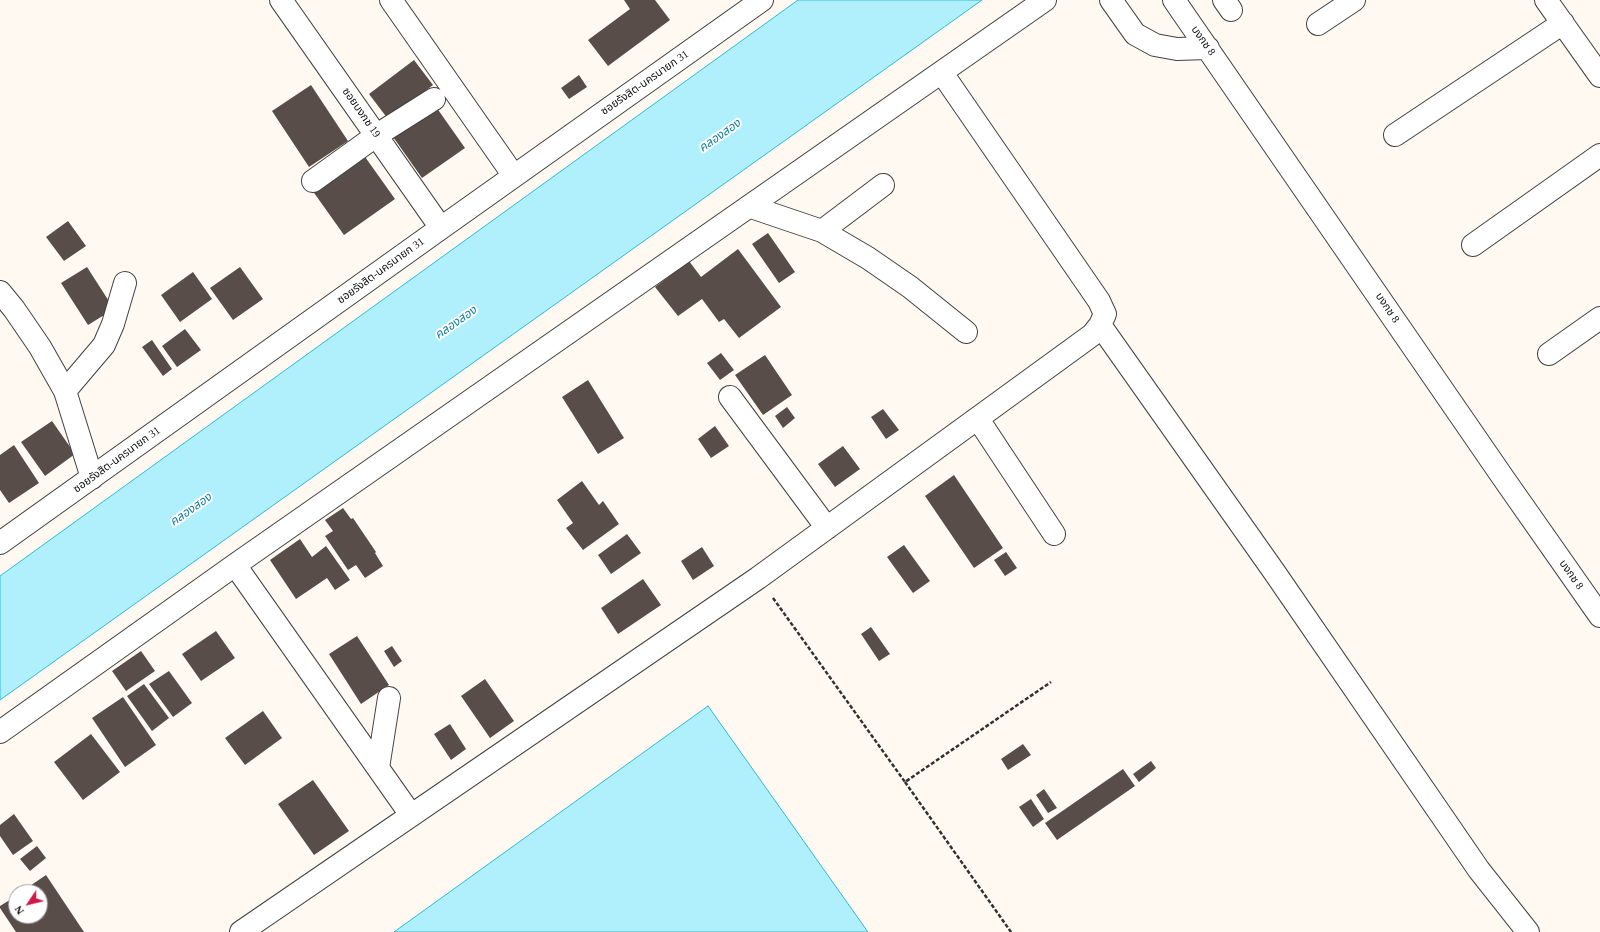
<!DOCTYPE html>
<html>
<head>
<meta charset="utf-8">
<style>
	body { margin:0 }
	#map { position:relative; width:1600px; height:932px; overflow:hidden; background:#fff9f1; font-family:"Times New Roman",serif }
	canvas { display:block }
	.north { position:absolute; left:8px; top:884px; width:40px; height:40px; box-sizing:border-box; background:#fff; border:1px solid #9f9f9f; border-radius:50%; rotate:235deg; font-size:11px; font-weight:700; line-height:16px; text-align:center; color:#0f0f0f }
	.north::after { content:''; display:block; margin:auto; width:14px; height:18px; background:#ce1846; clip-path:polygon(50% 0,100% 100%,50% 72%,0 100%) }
</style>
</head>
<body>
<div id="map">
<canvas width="1600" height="932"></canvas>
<div class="north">N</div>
</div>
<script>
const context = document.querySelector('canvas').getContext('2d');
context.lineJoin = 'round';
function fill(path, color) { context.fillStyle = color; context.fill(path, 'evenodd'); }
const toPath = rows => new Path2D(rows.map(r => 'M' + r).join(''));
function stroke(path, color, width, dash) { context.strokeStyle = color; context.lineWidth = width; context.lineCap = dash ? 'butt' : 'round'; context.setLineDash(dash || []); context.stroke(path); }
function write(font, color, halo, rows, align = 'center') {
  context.font = font + ' "Times New Roman","Noto Sans Thai",serif'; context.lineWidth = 4; context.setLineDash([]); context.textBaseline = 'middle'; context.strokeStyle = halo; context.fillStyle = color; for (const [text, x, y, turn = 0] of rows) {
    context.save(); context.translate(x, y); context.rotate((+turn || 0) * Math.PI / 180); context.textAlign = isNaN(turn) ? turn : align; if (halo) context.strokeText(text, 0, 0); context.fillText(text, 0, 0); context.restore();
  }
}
const water = toPath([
	[798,0,982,0,0,700,0,576,798,0],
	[708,706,868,932,394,932,708,706]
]);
fill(water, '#b0effc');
stroke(water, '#2fb9db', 1);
fill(toPath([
	[624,0,655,0,670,20,608,66,588,40,630,9],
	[414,60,433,85,388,119,369,94],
	[579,75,587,87,569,99,561,88],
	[311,85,348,141,309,167,272,111],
	[434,104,465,148,422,178,391,134],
	[363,154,395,199,344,235,312,190],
	[68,221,86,246,64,261,46,237],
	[768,233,795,272,779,283,752,244],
	[738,249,781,307,739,338,724,319,719,322,702,299,678,316,655,287,689,261,701,277],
	[87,267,114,309,88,325,61,283],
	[240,267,263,299,233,320,210,288],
	[193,272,212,299,180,322,161,295],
	[185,329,201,350,177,367,162,346],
	[152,340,172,369,163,376,142,347],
	[721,353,734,370,720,380,707,363],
	[765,355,792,395,763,415,735,375],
	[588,380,624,438,598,454,562,397],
	[787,407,795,418,783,428,775,416],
	[883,409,899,430,886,439,871,417],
	[52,421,75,454,45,476,21,442],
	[715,426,729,446,711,458,698,439],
	[14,445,39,483,9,503,0,490,0,455],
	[843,446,860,469,835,487,818,464],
	[954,475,1003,548,974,568,925,496],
	[582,481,599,505,603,501,619,524,583,550,566,528,573,523,557,500],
	[343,508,351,519,353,518,376,552,375,553,383,566,365,578,356,565,348,570,325,536,333,531,325,520],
	[627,534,641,553,611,574,598,555],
	[300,539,312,557,326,546,350,580,335,590,327,578,296,599,270,560],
	[904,545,930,581,913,593,887,557],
	[702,547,714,566,693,580,681,561],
	[1006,552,1017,568,1005,576,994,560],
	[643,579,661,605,618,634,601,608],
	[871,627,890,654,879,661,861,634],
	[216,631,235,658,201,681,182,654],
	[357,636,389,685,361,704,329,654],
	[392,646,402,661,394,667,384,651],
	[141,651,155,671,126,691,112,671],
	[169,671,192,703,173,717,149,684],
	[485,679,514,721,490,738,461,696],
	[144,684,169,718,152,731,127,696],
	[123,697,156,745,125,767,92,718],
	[263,711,282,738,245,765,225,738],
	[450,724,466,749,451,760,434,734],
	[91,734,120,772,83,800,54,762],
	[1023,744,1031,755,1008,770,1001,759],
	[1151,761,1156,768,1139,782,1133,774],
	[1123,769,1135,786,1057,840,1045,823],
	[313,780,349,831,314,855,278,804],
	[1044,789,1057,808,1048,813,1036,795],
	[1031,799,1044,819,1033,827,1019,807],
	[14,814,33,841,13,855,0,836,0,825],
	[37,846,46,858,30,871,20,859],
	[46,875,84,932,16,932,0,908,0,906,16,896,16,916,40,916,40,892,21,892]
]), '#594d4a');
const minor = toPath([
	[281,0,441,228],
	[391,0,514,176],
	[1111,0,1135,34,1155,45,1177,49,1208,48],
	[1174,0,1504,479,1600,616],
	[1224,0,1231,10],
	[1546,0,1600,76],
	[1318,24,1354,0],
	[1395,135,1563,23],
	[313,181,377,135,434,99],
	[751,207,822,231,868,258,910,287,966,332],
	[822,231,883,185],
	[1473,245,1600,155],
	[0,292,14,309,40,347,65,391,92,478],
	[1100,325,1275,573,1479,870,1528,932],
	[1549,354,1600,318],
	[65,391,104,345,113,324,125,283],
	[730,397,827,528],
	[978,419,1054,534],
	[0,543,441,228,762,0],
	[235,565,411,815],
	[0,732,235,565,1045,0],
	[378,768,389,698],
	[241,932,758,578,1092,335,1100,325,1105,314,1099,301,942,73]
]);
stroke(minor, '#424242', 24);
stroke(toPath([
	[773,598,905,782,1051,682],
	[905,782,1011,932]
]), '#313131', 2.5, [4, 2]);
stroke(minor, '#fff', 22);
write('11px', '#0f0f0f', '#fff', [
	["บงกช 8",1203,41,55],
	["ซอยรังสิต-นครนายก 31",645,83,-35],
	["ซอยบงกช 19",361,113,55],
	["ซอยรังสิต-นครนายก 31",381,271,-36],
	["บงกช 8",1387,308,56],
	["ซอยรังสิต-นครนายก 31",117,460,-36],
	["บงกช 8",1571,575,55]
]);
write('italic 12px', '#0c7c9e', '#fff', [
	["คลองสอง",720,136,-35],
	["คลองสอง",456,323,-35],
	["คลองสอง",191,510,-35]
]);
</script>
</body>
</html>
